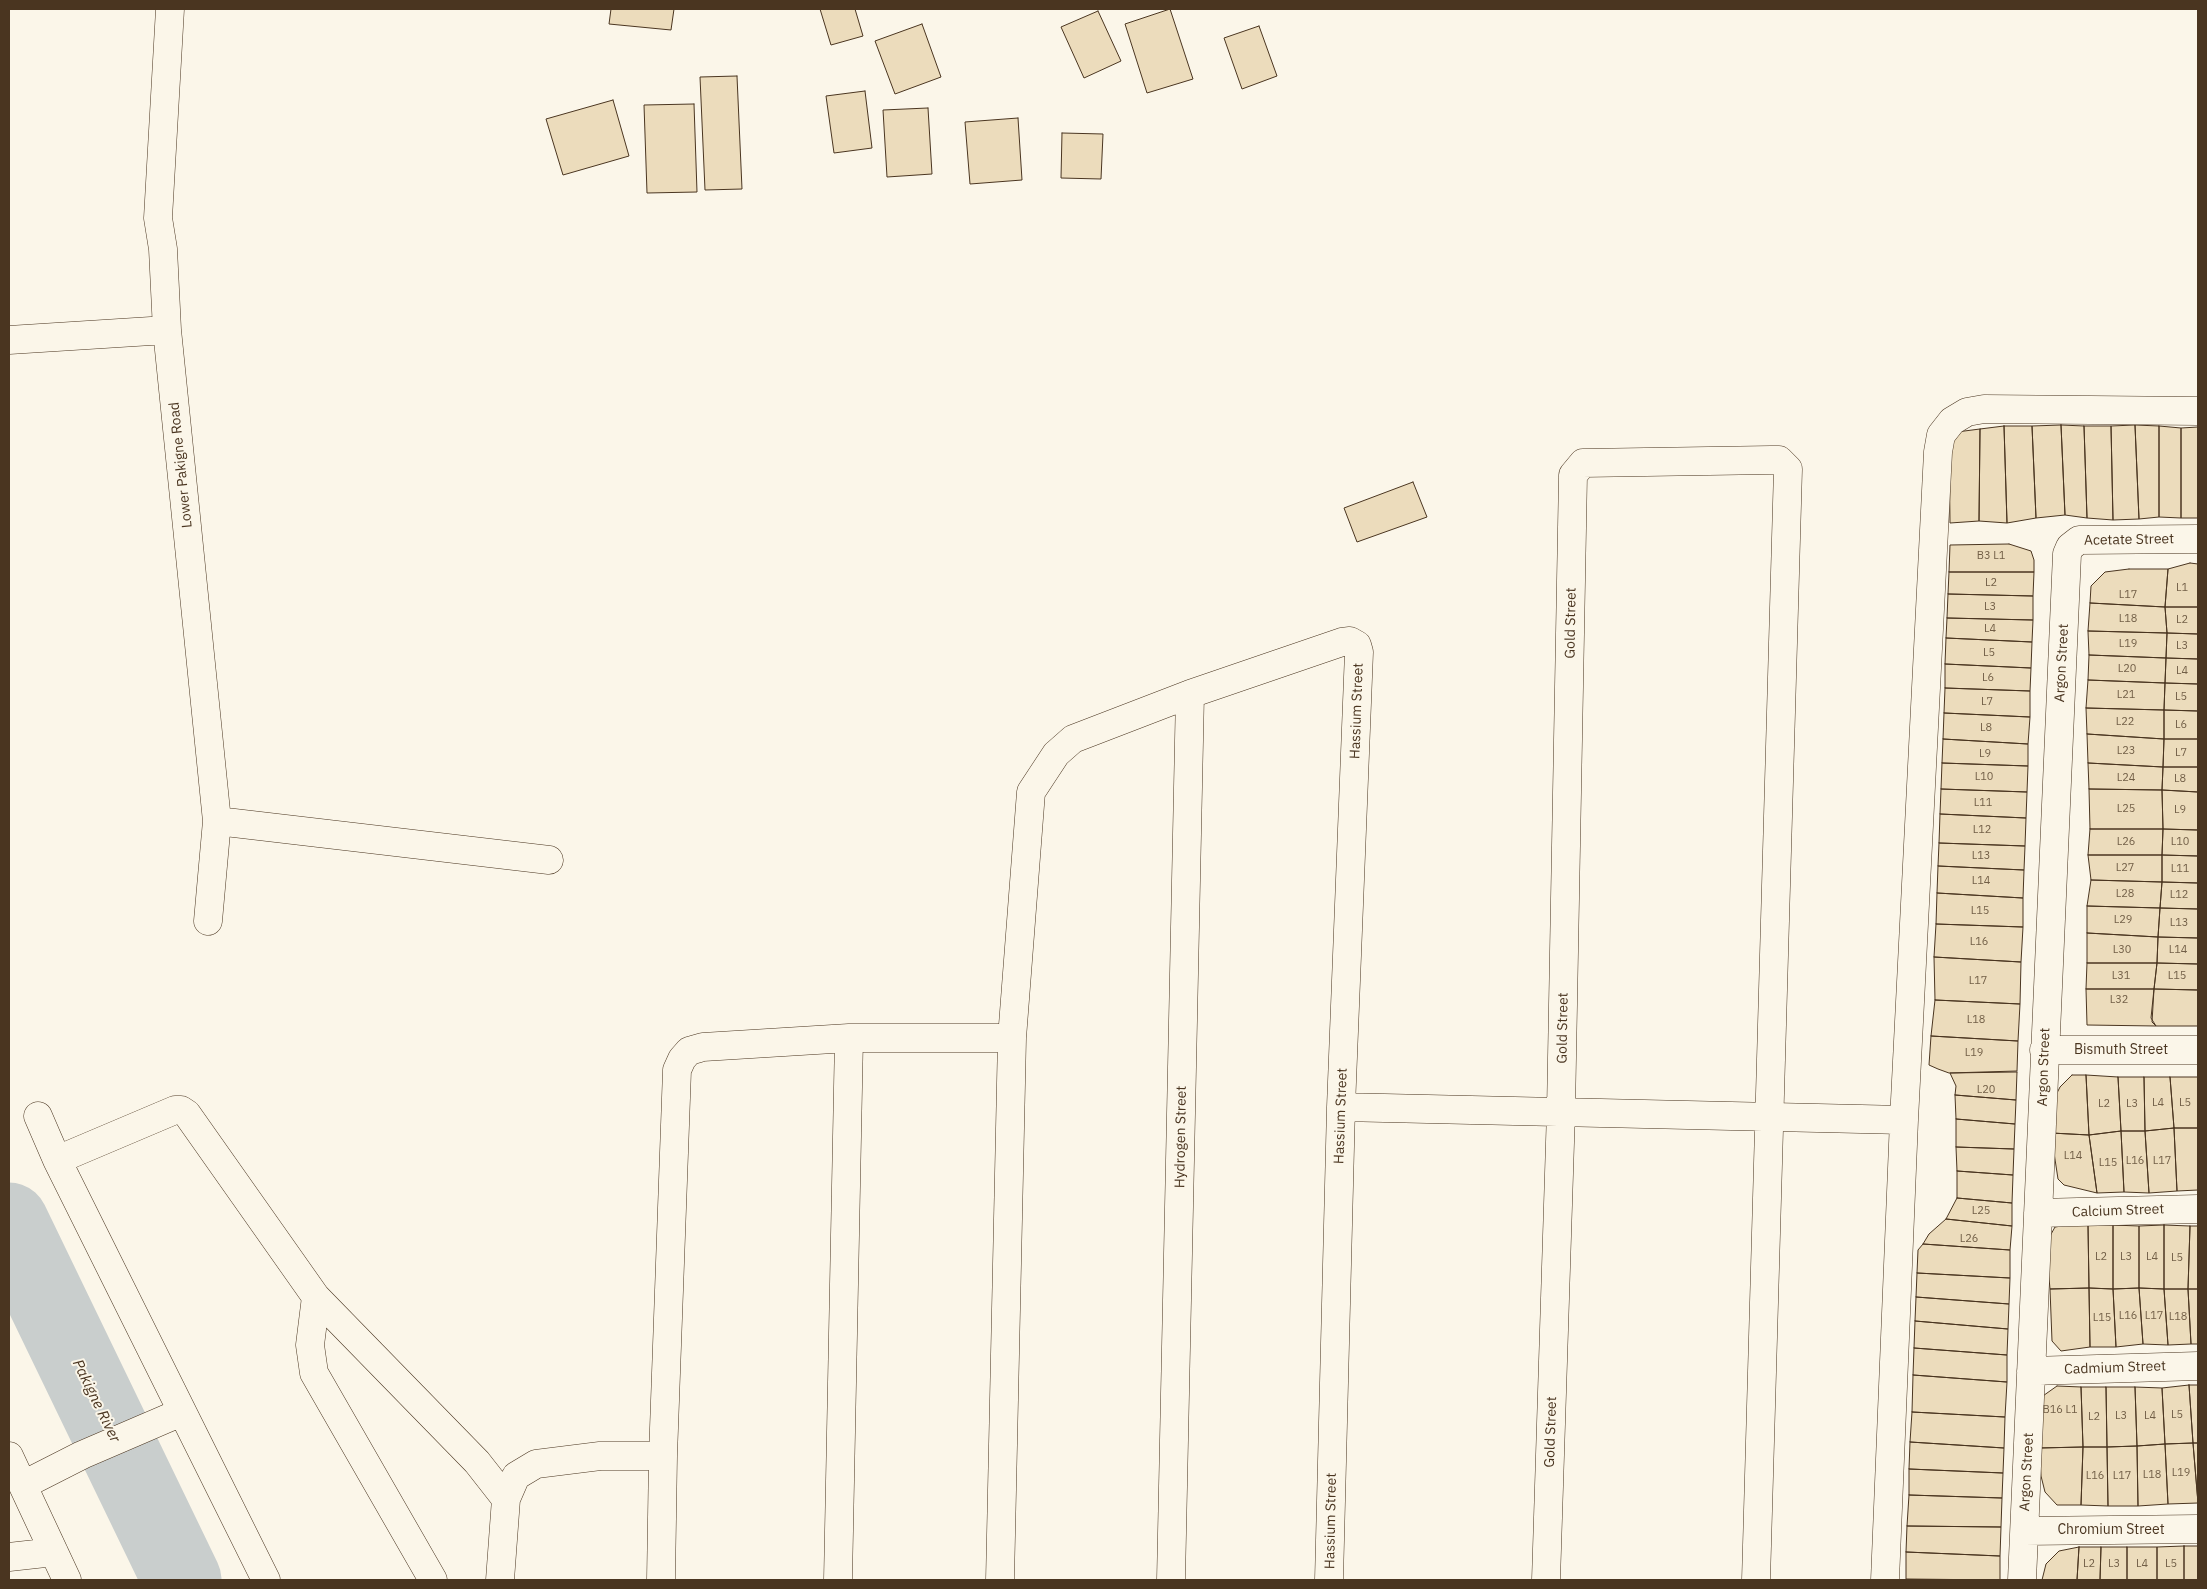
<!DOCTYPE html>
<html>
<head>
<meta charset="utf-8">
<style>
	body { margin:0 }
	#map { position:relative; width:2207px; height:1589px; overflow:hidden; background:#fbf6e9; font-family:"IBM Plex Sans",sans-serif }
	canvas { display:block }
	.frame { position:absolute; inset:0; border:10px solid #4a3520; pointer-events:none }
</style>
</head>
<body>
<div id="map">
<canvas width="2207" height="1589"></canvas>
<div class="frame"></div>
</div>
<script>
const context = document.querySelector('canvas').getContext('2d');
context.lineJoin = 'round';
const toPath = rows => new Path2D(rows.map(r => 'M' + r).join(''));
function stroke(path, color, width, dash) { context.strokeStyle = color; context.lineWidth = width; context.lineCap = dash ? 'butt' : 'round'; context.setLineDash(dash || []); context.stroke(path); }
function fill(path, color) { context.fillStyle = color; context.fill(path, 'evenodd'); }
function write(font, color, halo, rows, align = 'center') {
  context.font = font + ' "IBM Plex Sans",sans-serif'; context.lineWidth = 4; context.setLineDash([]); context.textBaseline = 'middle'; context.strokeStyle = halo; context.fillStyle = color; for (const [text, x, y, turn = 0] of rows) {
    context.save(); context.translate(x, y); context.rotate((+turn || 0) * Math.PI / 180); context.textAlign = isNaN(turn) ? turn : align; if (halo) context.strokeText(text, 0, 0); context.fillText(text, 0, 0); context.restore();
  }
}
stroke(toPath([
	[9,1222,182,1580]
]), '#c9cecd', 79);
const building = toPath([
	[611,9,674,9,671,30,609,24,611,9],
	[820,9,855,9,863,36,831,45,820,9],
	[1170,9,1193,79,1147,93,1125,24,1170,9],
	[1098,11,1121,61,1084,78,1061,27,1098,11],
	[922,24,941,77,895,94,875,41,922,24],
	[1259,26,1277,76,1242,89,1224,38,1259,26],
	[737,76,742,189,705,190,700,77,737,76],
	[865,91,872,148,834,153,826,96,865,91],
	[613,100,629,156,563,175,546,119,613,100],
	[694,104,697,192,647,193,644,105,694,104],
	[928,108,932,174,887,177,883,110,928,108],
	[1018,118,1022,180,970,184,965,122,1018,118],
	[1062,133,1103,134,1101,179,1061,178,1062,133],
	[2061,425,2065,515,2036,518,2032,426,2061,425],
	[2061,425,2084,426,2087,518,2065,515,2061,425],
	[2135,425,2139,519,2113,520,2111,426,2135,425],
	[2135,425,2159,426,2159,517,2139,519,2135,425],
	[2004,426,2007,523,1979,521,1980,429,2004,426],
	[2004,426,2032,426,2036,518,2007,523,2004,426],
	[2084,426,2111,426,2113,520,2087,518,2084,426],
	[2159,426,2181,428,2181,518,2159,517,2159,426],
	[2198,427,2198,518,2181,518,2181,428,2198,427],
	[1980,429,1979,521,1950,523,1949,433,1980,429],
	[1413,482,1427,517,1357,542,1344,508,1413,482],
	[2009,544,2031,551,2034,560,2034,572,1949,572,1950,545,2009,544],
	[2190,563,2198,564,2198,607,2165,607,2168,569,2190,563],
	[2129,569,2168,569,2165,607,2090,603,2091,586,2105,572,2129,569],
	[1949,572,2034,572,2033,596,1948,594,1949,572],
	[1948,594,2033,596,2033,620,1947,618,1948,594],
	[2090,603,2165,607,2167,633,2088,631,2090,603],
	[2165,607,2198,607,2198,634,2167,633,2165,607],
	[1947,618,2033,620,2032,642,1946,638,1947,618],
	[2088,631,2167,633,2166,658,2089,655,2088,631],
	[2167,633,2198,634,2198,659,2166,658,2167,633],
	[1946,638,2032,642,2031,668,1945,664,1946,638],
	[2089,655,2166,658,2165,683,2088,680,2089,655],
	[2166,658,2198,659,2198,684,2165,683,2166,658],
	[1945,664,2031,668,2030,691,1945,688,1945,664],
	[2088,680,2165,683,2164,710,2086,708,2088,680],
	[2165,683,2198,684,2198,711,2164,710,2165,683],
	[1945,688,2030,691,2030,717,1944,713,1945,688],
	[2086,708,2164,710,2164,739,2087,734,2086,708],
	[2164,710,2198,711,2198,739,2164,739,2164,710],
	[1944,713,2030,717,2028,744,1943,739,1944,713],
	[2087,734,2164,739,2163,767,2088,763,2087,734],
	[1943,739,2028,744,2028,766,1942,763,1943,739],
	[2164,739,2198,739,2198,767,2163,767,2164,739],
	[1942,763,2028,766,2027,792,1941,789,1942,763],
	[2088,763,2163,767,2162,790,2089,789,2088,763],
	[2163,767,2198,767,2198,792,2162,790,2163,767],
	[1941,789,2027,792,2026,818,1940,814,1941,789],
	[2089,789,2162,790,2163,829,2090,829,2089,789],
	[2162,790,2198,792,2198,830,2163,829,2162,790],
	[1940,814,2026,818,2025,846,1939,843,1940,814],
	[2090,829,2163,829,2162,855,2088,855,2090,829],
	[2163,829,2198,830,2198,856,2162,855,2163,829],
	[1939,843,2025,846,2024,870,1938,866,1939,843],
	[2088,855,2162,855,2162,882,2091,880,2088,855],
	[2162,855,2198,856,2198,883,2162,882,2162,855],
	[1938,866,2024,870,2023,898,1937,893,1938,866],
	[2091,880,2162,882,2160,908,2087,906,2091,880],
	[2162,882,2198,883,2198,909,2160,908,2162,882],
	[1937,893,2023,898,2023,927,1936,924,1937,893],
	[2087,906,2160,908,2158,937,2087,933,2087,906],
	[2160,908,2198,909,2198,938,2158,937,2160,908],
	[1936,924,2023,927,2021,962,1934,957,1936,924],
	[2087,933,2158,937,2157,963,2087,963,2087,933],
	[2158,937,2198,938,2198,964,2157,963,2158,937],
	[1934,957,2021,962,2020,1004,1935,1000,1934,957],
	[2087,963,2157,963,2154,989,2086,989,2087,963],
	[2157,963,2198,964,2198,990,2154,989,2157,963],
	[2086,989,2154,989,2152,1022,2156,1026,2087,1025,2086,989],
	[2154,989,2198,990,2198,1026,2156,1026,2151,1018,2154,989],
	[1935,1000,2020,1004,2018,1041,1931,1036,1935,1000],
	[1931,1036,2018,1041,2017,1071,1949,1073,1938,1069,1929,1065,1931,1036],
	[2017,1072,2016,1100,1955,1095,1956,1086,1950,1073,2017,1072],
	[2072,1075,2086,1075,2089,1135,2051,1133,2053,1101,2060,1087,2072,1075],
	[2086,1075,2118,1077,2121,1131,2089,1135,2086,1075],
	[2118,1077,2144,1077,2145,1131,2121,1131,2118,1077],
	[2144,1077,2170,1077,2174,1128,2145,1131,2144,1077],
	[2170,1077,2198,1077,2198,1128,2174,1128,2170,1077],
	[1955,1095,2016,1100,2015,1124,1956,1119,1955,1095],
	[1956,1119,2015,1124,2014,1149,1956,1147,1956,1119],
	[2174,1128,2198,1128,2198,1190,2177,1191,2174,1128],
	[2174,1128,2177,1191,2149,1193,2145,1131,2174,1128],
	[2121,1131,2145,1131,2149,1193,2124,1192,2121,1131],
	[2121,1131,2124,1192,2097,1193,2089,1135,2121,1131],
	[2051,1133,2089,1135,2097,1193,2064,1185,2058,1179,2051,1133],
	[1956,1147,2014,1149,2013,1175,1957,1171,1956,1147],
	[1957,1171,2013,1175,2012,1203,1957,1198,1957,1171],
	[1957,1198,2012,1203,2012,1226,1946,1219,1957,1198],
	[1946,1219,2012,1226,2010,1250,1923,1244,1929,1234,1946,1219],
	[2069,1225,2088,1225,2089,1288,2050,1289,2047,1256,2050,1236,2055,1227,2069,1225],
	[2088,1225,2113,1225,2113,1289,2089,1288,2088,1225],
	[2113,1225,2139,1226,2139,1288,2113,1289,2113,1225],
	[2164,1225,2164,1289,2139,1288,2139,1226,2164,1225],
	[2164,1225,2190,1226,2188,1289,2164,1289,2164,1225],
	[2190,1226,2198,1226,2198,1289,2188,1289,2190,1226],
	[1923,1244,2010,1250,2010,1278,1917,1273,1918,1250,1923,1244],
	[1917,1273,2010,1278,2009,1304,1916,1297,1917,1273],
	[2089,1288,2090,1347,2061,1351,2052,1341,2050,1289,2089,1288],
	[2089,1288,2113,1289,2116,1347,2090,1347,2089,1288],
	[2139,1288,2143,1344,2116,1347,2113,1289,2139,1288],
	[2139,1288,2164,1289,2168,1345,2143,1344,2139,1288],
	[2164,1289,2188,1289,2191,1344,2168,1345,2164,1289],
	[2188,1289,2198,1289,2198,1344,2191,1344,2188,1289],
	[1916,1297,2009,1304,2008,1329,1915,1321,1916,1297],
	[1915,1321,2008,1329,2007,1355,1914,1348,1915,1321],
	[1914,1348,2007,1355,2007,1382,1913,1375,1914,1348],
	[1913,1375,2007,1382,2005,1417,1912,1412,1913,1375],
	[2189,1385,2193,1443,2165,1444,2162,1388,2189,1385],
	[2189,1385,2198,1385,2198,1443,2193,1443,2189,1385],
	[2057,1386,2081,1387,2083,1447,2039,1448,2040,1398,2057,1386],
	[2081,1387,2106,1387,2107,1447,2083,1447,2081,1387],
	[2106,1387,2135,1387,2137,1446,2107,1447,2106,1387],
	[2135,1387,2162,1388,2165,1444,2137,1446,2135,1387],
	[1912,1412,2005,1417,2004,1448,1910,1442,1912,1412],
	[1910,1442,2004,1448,2003,1473,1909,1469,1910,1442],
	[2193,1443,2198,1503,2168,1504,2165,1444,2193,1443],
	[2193,1443,2198,1443,2198,1503,2193,1443],
	[2165,1444,2168,1504,2138,1506,2137,1446,2165,1444],
	[2137,1446,2138,1506,2108,1506,2107,1447,2137,1446],
	[2083,1447,2081,1505,2057,1505,2045,1492,2041,1476,2039,1448,2083,1447],
	[2083,1447,2107,1447,2108,1506,2081,1505,2083,1447],
	[1909,1469,2003,1473,2002,1498,1909,1495,1909,1469],
	[1909,1495,2002,1498,2001,1527,1907,1526,1909,1495],
	[1907,1526,2001,1527,2000,1556,1906,1552,1907,1526],
	[2184,1546,2184,1580,2157,1580,2157,1547,2184,1546],
	[2184,1546,2198,1546,2198,1580,2184,1580,2184,1546],
	[2079,1547,2077,1580,2042,1580,2046,1564,2059,1551,2079,1547],
	[2079,1547,2101,1547,2100,1580,2077,1580,2079,1547],
	[2101,1547,2127,1547,2127,1580,2100,1580,2101,1547],
	[2127,1547,2157,1547,2157,1580,2127,1580,2127,1547],
	[1906,1552,2000,1556,2000,1580,1906,1579,1906,1552]
]);
fill(building, '#ecdcbc');
stroke(building, '#4a3520', 1);
const minor = toPath([
	[170,9,158,218,163,249,167,330,217,821,208,921],
	[9,340,167,330],
	[217,821,549,860],
	[2044,1050,2198,1050],
	[1341,1107,1904,1120],
	[38,1116,57,1160,266,1580],
	[57,1160,175,1110,181,1110,187,1114,316,1297,477,1462,506,1499],
	[2038,1213,2198,1209],
	[316,1297,310,1345,314,1373,433,1580],
	[2031,1371,2198,1366],
	[9,1456,67,1580],
	[23,1485,82,1455,182,1412],
	[2025,1531,2198,1529],
	[9,1557,54,1552],
	[500,1580,506,1499,516,1476,536,1464,600,1456,663,1456],
	[661,1580,663,1456,677,1070,682,1059,689,1051,703,1047,849,1038,1012,1038],
	[838,1580,849,1038],
	[1000,1580,1012,1038,1031,792,1056,754,1073,739,1190,694,1342,642,1350,641,1357,645,1359,652,1341,1107,1329,1580],
	[1171,1580,1190,694],
	[1546,1580,1561,1111,1573,475,1583,463,1771,460,1779,460,1788,469,1756,1580],
	[1885,1580,1904,1120,1938,452,1941,435,1952,421,1967,412,1984,409,2198,411],
	[2022,1580,2067,554,2070,547,2079,540,2198,539]
]);
stroke(minor, '#4a3520', 29);
stroke(minor, '#fbf6e9', 28);
write('11px', '#725f47', null, [
	["B3 L1",1991,556],
	["L2",1991,583],
	["L1",2182,588],
	["L17",2128,595],
	["L3",1990,607],
	["L18",2128,619],
	["L2",2182,620],
	["L4",1990,629],
	["L19",2128,644],
	["L3",2182,646],
	["L5",1989,653],
	["L20",2127,669],
	["L4",2182,671],
	["L6",1988,678],
	["L21",2126,695],
	["L5",2181,697],
	["L7",1987,702],
	["L22",2125,722],
	["L6",2181,725],
	["L8",1986,728],
	["L23",2126,751],
	["L7",2181,753],
	["L9",1985,754],
	["L10",1984,777],
	["L24",2126,778],
	["L8",2180,779],
	["L11",1983,803],
	["L25",2126,809],
	["L9",2180,810],
	["L12",1982,830],
	["L26",2126,842],
	["L10",2180,842],
	["L13",1981,856],
	["L27",2125,868],
	["L11",2180,869],
	["L14",1981,881],
	["L28",2125,894],
	["L12",2179,895],
	["L15",1980,911],
	["L29",2123,920],
	["L13",2179,923],
	["L16",1979,942],
	["L30",2122,950],
	["L14",2178,950],
	["L31",2121,976],
	["L15",2177,976],
	["L17",1978,981],
	["L32",2119,1000],
	["L18",1976,1020],
	["L19",1974,1053],
	["L20",1986,1090],
	["L4",2158,1103],
	["L5",2185,1103],
	["L2",2104,1104],
	["L3",2132,1104],
	["L14",2073,1156],
	["L16",2135,1161],
	["L17",2162,1161],
	["L15",2108,1163],
	["L25",1981,1211],
	["L26",1969,1239],
	["L2",2101,1257],
	["L3",2126,1257],
	["L4",2152,1257],
	["L5",2177,1258],
	["L16",2128,1316],
	["L17",2154,1316],
	["L18",2178,1317],
	["L15",2102,1318],
	["B16 L1",2060,1410],
	["L5",2177,1415],
	["L3",2121,1416],
	["L4",2150,1416],
	["L2",2094,1417],
	["L19",2181,1473],
	["L18",2152,1475],
	["L16",2095,1476],
	["L17",2122,1476],
	["L2",2089,1564],
	["L3",2114,1564],
	["L4",2142,1564],
	["L5",2171,1564]
]);
write('14px', '#4a3520', '#fbf6e9', [
	["Lower Pakigne Road",181,465,-96],
	["Acetate Street",2129,540,-1],
	["Gold Street",1571,623,-89],
	["Argon Street",2062,663,-87],
	["Hassium Street",1357,711,-88],
	["Gold Street",1563,1028,-89],
	["Bismuth Street",2121,1050],
	["Argon Street",2044,1067,-88],
	["Hassium Street",1341,1116,-88],
	["Hydrogen Street",1181,1137,-89],
	["Calcium Street",2118,1211,-2],
	["Cadmium Street",2115,1368,-2],
	["Gold Street",1551,1432,-88],
	["Argon Street",2027,1472,-87],
	["Hassium Street",1331,1521,-89],
	["Chromium Street",2111,1530]
]);
write('italic 15px', '#4a3520', '#fbf6e9', [
	["Pakigne River",96,1401,64]
]);
</script>
</body>
</html>
